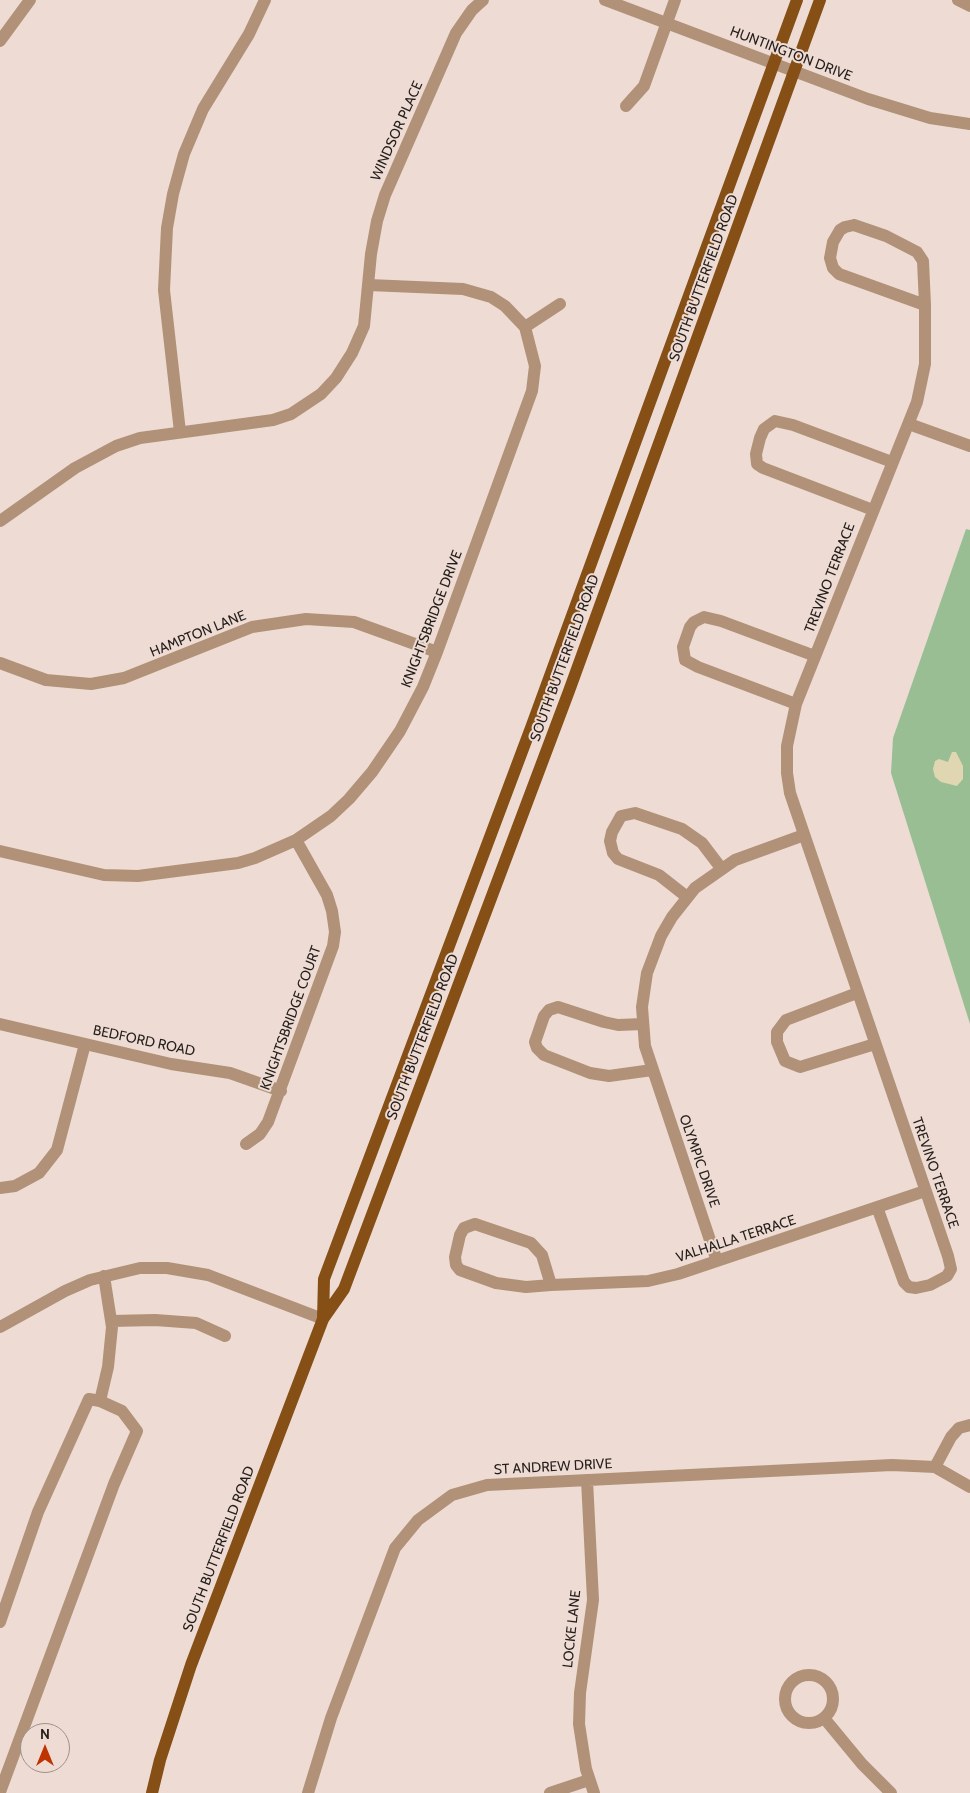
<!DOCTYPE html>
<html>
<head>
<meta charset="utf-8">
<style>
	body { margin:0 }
	#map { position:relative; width:970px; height:1793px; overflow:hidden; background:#eedcd4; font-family:Cabin,sans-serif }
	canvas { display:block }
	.north { position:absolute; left:20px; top:1723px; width:50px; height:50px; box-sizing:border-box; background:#eedcd4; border:1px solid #9d908a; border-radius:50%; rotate:0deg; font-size:14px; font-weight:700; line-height:20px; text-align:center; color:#241e1b }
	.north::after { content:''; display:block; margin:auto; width:18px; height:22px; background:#be3503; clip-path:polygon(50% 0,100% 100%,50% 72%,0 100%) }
</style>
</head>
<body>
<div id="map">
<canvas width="970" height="1793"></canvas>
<div class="north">N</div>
</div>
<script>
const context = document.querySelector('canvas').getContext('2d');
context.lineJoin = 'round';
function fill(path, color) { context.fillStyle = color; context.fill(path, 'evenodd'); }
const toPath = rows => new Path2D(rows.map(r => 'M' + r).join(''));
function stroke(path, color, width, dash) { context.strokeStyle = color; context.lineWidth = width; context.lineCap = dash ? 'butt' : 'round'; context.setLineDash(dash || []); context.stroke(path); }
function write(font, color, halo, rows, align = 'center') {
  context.font = font + ' Cabin,sans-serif'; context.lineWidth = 4; context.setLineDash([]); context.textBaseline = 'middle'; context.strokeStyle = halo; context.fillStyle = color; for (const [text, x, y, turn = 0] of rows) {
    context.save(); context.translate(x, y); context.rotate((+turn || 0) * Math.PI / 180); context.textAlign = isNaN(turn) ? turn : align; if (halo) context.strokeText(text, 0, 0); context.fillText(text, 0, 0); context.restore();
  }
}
fill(toPath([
	[966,529,970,530,970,1024,891,773,893,738]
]), '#9abe93');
fill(toPath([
	[952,752,956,752,963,766,963,779,957,786,941,782,935,777,933,769,935,761,939,759,948,762]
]), '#e0d7b2');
stroke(toPath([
	[605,0,868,99,930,118,970,124],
	[958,0,970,6],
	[0,41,30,0],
	[626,106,644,86,675,0],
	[854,225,886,236,917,252,923,261,925,305,839,274,833,268,830,258,833,242,840,230,845,227,854,225],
	[525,327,560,304],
	[909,424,970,446],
	[180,432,164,290,167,228,173,194,184,154,203,109,249,34,265,0],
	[873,510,763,468,757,464,756,454,760,438,764,429,775,421,793,425,892,462],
	[0,521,75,468,116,446,140,438,273,420,291,414,321,394,336,378,352,353,364,326,371,254,377,221,385,195,456,33,472,10,483,0],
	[0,663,46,680,91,684,124,678,252,627,306,619,354,622,437,652],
	[796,704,698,667,685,660,683,647,690,627,694,622,704,617,721,621,815,656],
	[0,851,104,875,138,876,238,863,255,858,296,840,331,816,349,799,372,772,400,731,423,687,437,652,532,391,535,366,525,327,505,306,491,297,463,289,369,285],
	[687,897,659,875,618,859,613,853,610,841,612,832,621,816,635,813,682,829,702,843,721,868],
	[857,993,786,1020,777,1032,777,1042,785,1061,800,1067,875,1044],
	[0,1024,171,1064,230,1073,281,1091],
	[643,1024,618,1025,604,1022,558,1007,549,1010,544,1016,535,1042,537,1048,544,1055,590,1073,609,1076,652,1070],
	[246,1144,260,1134,268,1122,333,946,335,932,332,911,327,895,296,840],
	[0,1188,15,1186,39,1173,57,1150,85,1044],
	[877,1207,904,1282,909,1287,916,1288,930,1285,947,1276,951,1269,948,1256,790,793,787,773,787,746,796,704,917,402,925,364,925,305],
	[475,1224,531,1243,542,1255,551,1285,526,1287,496,1283,460,1270,456,1265,455,1257,460,1235,464,1228,475,1224],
	[717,1261,645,1046,642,1007,647,973,661,936,672,917,695,888,735,860,804,835],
	[551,1285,648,1281,678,1274,925,1191],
	[111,1321,155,1320,196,1323,225,1336],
	[0,1327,65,1291,90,1280,140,1268,167,1268,208,1275,323,1319],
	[935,1467,951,1437,959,1428,970,1425],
	[587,1480,593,1600,580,1693,579,1724,586,1769,594,1793],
	[0,1622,38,1512,89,1399,100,1401,108,1367,112,1327,104,1276],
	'785 1699a24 24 0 1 1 48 0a24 24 0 1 1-48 0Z',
	[824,1718,862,1764,891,1793],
	[0,1792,114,1484,137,1431,122,1411,100,1401],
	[308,1793,331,1718,395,1548,418,1520,452,1495,487,1485,892,1465,935,1467,970,1487],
	[550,1793,589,1780]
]), '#b19278', 12);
stroke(toPath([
	[323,1319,324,1279,532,725,797,0],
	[152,1793,160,1760,191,1665,323,1319,344,1289,569,691,820,0]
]), '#854f16', 12);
write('14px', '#241e1b', '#eedcd4', [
	["HUNTINGTON DRIVE",791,54,21],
	["WINDSOR PLACE",397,131,-66],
	["SOUTH BUTTERFIELD ROAD",704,278,-70],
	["TREVINO TERRACE",830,578,-69],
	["KNIGHTSBRIDGE DRIVE",432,619,-69],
	["HAMPTON LANE",198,634,-22],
	["SOUTH BUTTERFIELD ROAD",565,658,-70],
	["KNIGHTSBRIDGE COURT",291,1018,-70],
	["SOUTH BUTTERFIELD ROAD",423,1037,-69],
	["BEDFORD ROAD",144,1041,12],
	["OLYMPIC DRIVE",699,1161,71],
	["TREVINO TERRACE",935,1173,71],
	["VALHALLA TERRACE",736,1239,-18],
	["ST ANDREW DRIVE",553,1467,-3],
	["SOUTH BUTTERFIELD ROAD",219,1549,-69],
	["LOCKE LANE",572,1629,-84]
]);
</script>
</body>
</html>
